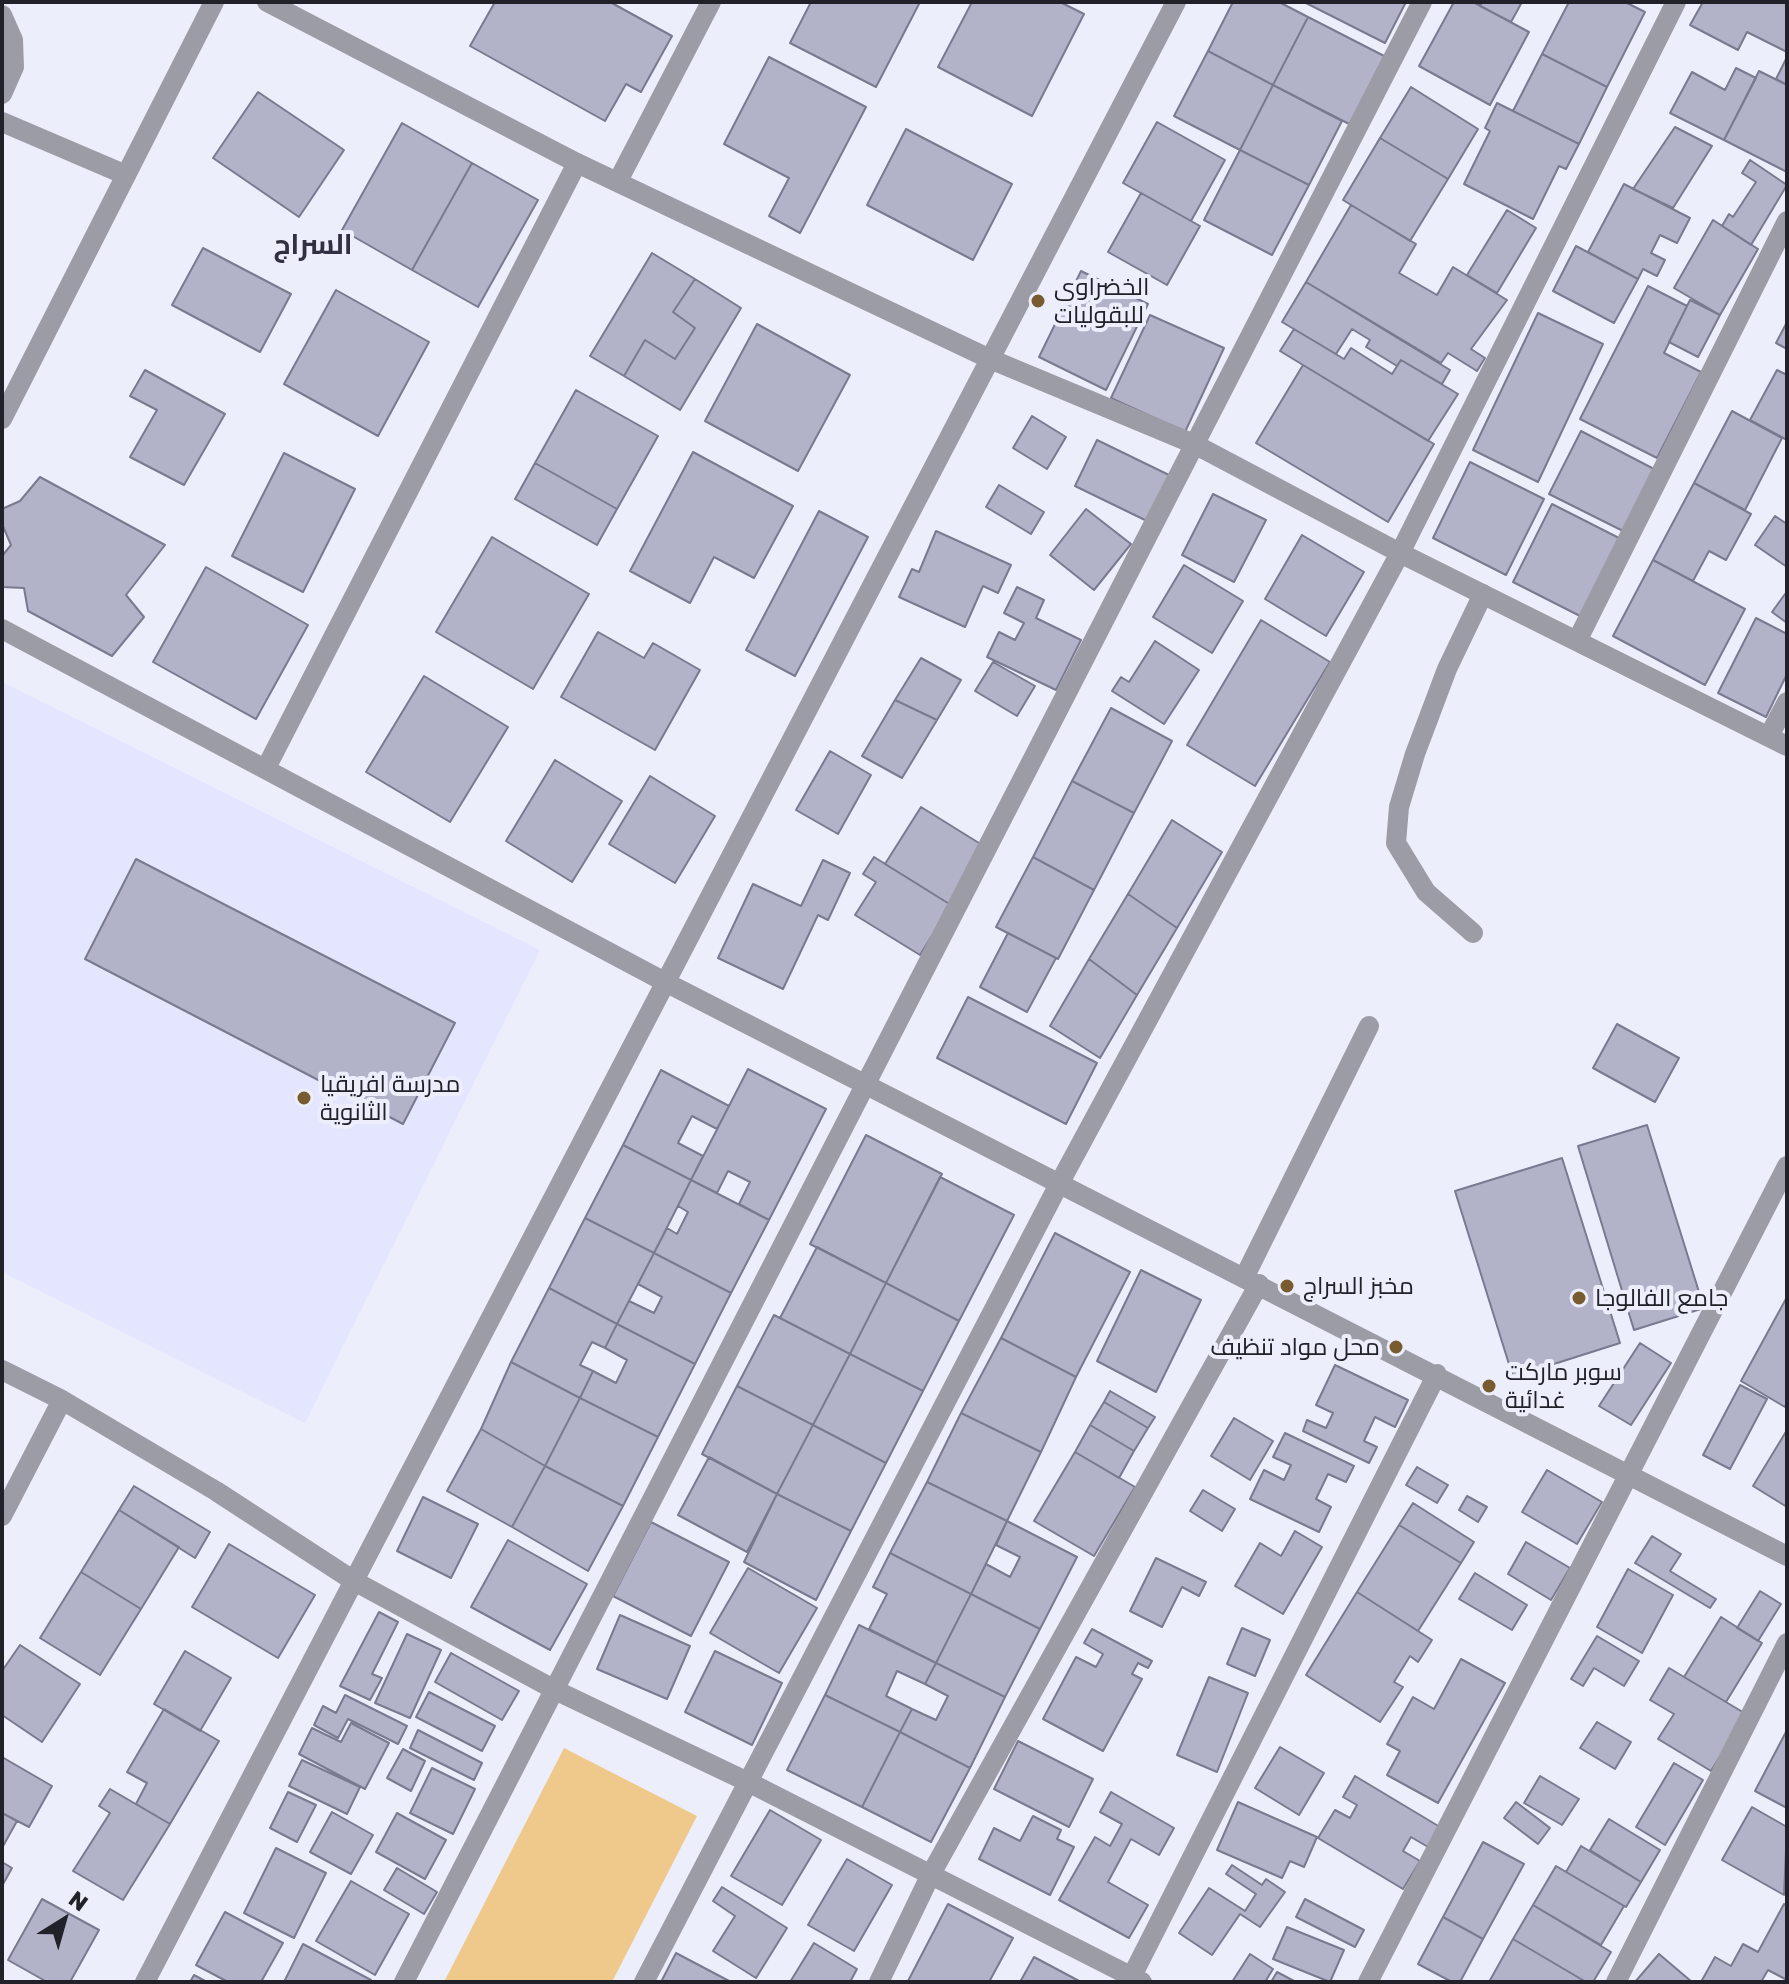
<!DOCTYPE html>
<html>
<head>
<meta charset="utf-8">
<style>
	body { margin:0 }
	#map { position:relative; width:1789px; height:1984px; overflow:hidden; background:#edeefc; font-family:"Golos Text",sans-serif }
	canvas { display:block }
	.frame { position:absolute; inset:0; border:4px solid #202129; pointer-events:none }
	.north { position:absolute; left:24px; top:1880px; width:80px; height:80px; -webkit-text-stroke:6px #edeefc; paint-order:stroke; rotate:37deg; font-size:22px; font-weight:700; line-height:32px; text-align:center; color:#202129 }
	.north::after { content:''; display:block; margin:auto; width:28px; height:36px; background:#202129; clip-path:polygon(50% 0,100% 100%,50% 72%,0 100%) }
</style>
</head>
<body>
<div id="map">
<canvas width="1789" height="1984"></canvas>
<div class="frame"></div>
<div class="north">N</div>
</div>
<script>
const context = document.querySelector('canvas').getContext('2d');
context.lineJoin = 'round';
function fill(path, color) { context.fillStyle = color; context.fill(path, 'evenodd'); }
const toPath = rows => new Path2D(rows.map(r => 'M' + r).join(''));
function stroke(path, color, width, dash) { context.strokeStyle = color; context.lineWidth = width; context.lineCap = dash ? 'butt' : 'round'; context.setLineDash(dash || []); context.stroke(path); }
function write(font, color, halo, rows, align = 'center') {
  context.font = font + ' "Golos Text",Cairo,sans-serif'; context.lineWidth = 8; context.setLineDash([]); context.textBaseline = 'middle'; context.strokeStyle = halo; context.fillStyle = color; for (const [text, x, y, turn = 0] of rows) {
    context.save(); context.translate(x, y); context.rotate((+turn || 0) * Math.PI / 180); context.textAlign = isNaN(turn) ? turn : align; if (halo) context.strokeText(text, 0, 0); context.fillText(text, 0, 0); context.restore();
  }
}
fill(toPath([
	[2,682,540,950,305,1423,2,1272]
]), '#e4e5fe');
fill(toPath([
	[564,1748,697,1816,612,1982,444,1982]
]), '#efc98c');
const building = toPath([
	[495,2,610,2,672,36,641,92,626,84,605,121,470,46,495,2],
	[811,2,920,2,876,87,790,43,811,2],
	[972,2,1060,2,1084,14,1032,116,938,67,972,2],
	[1233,2,1279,2,1308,17,1273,85,1208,51,1233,2],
	[1304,2,1406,2,1385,43,1304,2],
	[1454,2,1473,2,1529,32,1490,105,1419,66,1454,2],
	[1482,2,1522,2,1511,22,1480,6,1482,2],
	[1569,2,1625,2,1645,12,1607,87,1542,54,1569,2],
	[1703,2,1787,2,1787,52,1747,32,1738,50,1690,25,1703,2],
	[1308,17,1390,59,1355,127,1273,85,1308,17],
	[1208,51,1273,85,1240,150,1174,116,1208,51],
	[1542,54,1607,87,1579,144,1513,111,1542,54],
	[769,57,866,107,800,233,769,216,789,178,724,144,769,57],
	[1787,57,1787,85,1776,79,1787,57],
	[1736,68,1756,78,1724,140,1670,113,1692,72,1725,90,1736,68],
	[1759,71,1787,85,1787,172,1724,140,1759,71],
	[1273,85,1342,121,1309,185,1240,150,1273,85],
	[1411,87,1478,129,1448,179,1380,138,1411,87],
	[258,92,344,150,299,217,213,158,258,92],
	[1497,103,1579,144,1566,169,1559,166,1533,219,1464,184,1490,131,1485,128,1497,103],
	[1157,122,1225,160,1191,221,1123,183,1157,122],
	[402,123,472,163,412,270,342,230,402,123],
	[1675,127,1712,146,1673,208,1633,189,1675,127],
	[906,129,1012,184,973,260,867,205,906,129],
	[1380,138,1448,179,1410,241,1343,200,1380,138],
	[1240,150,1309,185,1272,255,1204,220,1240,150],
	[1750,160,1787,185,1751,245,1722,226,1729,214,1733,217,1756,182,1742,173,1750,160],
	[472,163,538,200,478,307,412,270,472,163],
	[1624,184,1690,218,1677,243,1660,235,1651,253,1665,260,1657,276,1643,269,1638,279,1588,252,1624,184],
	[1141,193,1200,226,1167,285,1108,252,1141,193],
	[1351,205,1416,244,1399,273,1437,295,1453,267,1507,300,1471,349,1485,358,1477,371,1448,353,1441,363,1306,282,1351,205],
	[1507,210,1536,228,1497,293,1467,275,1507,210],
	[1713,220,1758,249,1720,315,1674,288,1713,220],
	[1576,246,1638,279,1614,323,1553,291,1576,246],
	[203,248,291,294,260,352,172,305,203,248],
	[652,253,695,279,673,312,695,328,675,359,645,340,624,376,590,356,652,253],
	[1081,271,1148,304,1106,390,1039,357,1081,271],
	[695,279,741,308,680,410,624,376,645,340,675,359,695,328,673,312,695,279],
	[1306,282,1450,370,1442,384,1401,360,1397,366,1366,347,1370,340,1352,329,1336,354,1282,322,1306,282],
	[1648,286,1687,306,1664,353,1701,372,1657,458,1580,419,1648,286],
	[336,290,429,342,378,436,284,384,336,290],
	[1690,300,1720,315,1698,357,1669,342,1690,300],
	[1538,313,1603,344,1538,482,1473,450,1538,313],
	[1150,315,1224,348,1185,432,1111,398,1150,315],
	[1787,322,1787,349,1776,343,1787,322],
	[757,324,850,375,798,471,705,421,757,324],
	[1294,329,1344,359,1351,348,1392,374,1401,360,1458,394,1428,441,1280,351,1294,329],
	[1303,365,1434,444,1388,522,1256,443,1303,365],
	[145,370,225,414,184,485,130,457,157,410,130,396,145,370],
	[1777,370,1787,375,1787,440,1750,420,1777,370],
	[576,390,658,436,617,509,535,463,576,390],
	[1732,411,1782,438,1745,510,1694,483,1732,411],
	[1032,416,1066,437,1047,469,1013,448,1032,416],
	[1581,431,1654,469,1623,531,1549,494,1581,431],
	[1097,440,1169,475,1147,521,1075,486,1097,440],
	[693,452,793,506,754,578,714,557,690,603,630,571,693,452],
	[284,453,355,489,303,592,232,556,284,453],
	[1470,462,1544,499,1506,575,1433,538,1470,462],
	[535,463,617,509,597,545,515,499,535,463],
	[40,477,165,545,126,595,144,617,112,656,28,611,24,588,2,587,2,556,11,545,2,524,2,509,20,501,40,477],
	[1694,483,1751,514,1726,560,1709,551,1693,581,1653,560,1694,483],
	[999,485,1044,512,1031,534,986,507,999,485],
	[1213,494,1266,520,1234,582,1182,555,1213,494],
	[1552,504,1621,539,1582,617,1513,582,1552,504],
	[1086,509,1131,544,1094,590,1050,555,1086,509],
	[819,511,868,537,795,676,746,650,819,511],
	[1775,516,1787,524,1787,567,1755,545,1775,516],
	[936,531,1011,565,998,593,983,586,965,627,899,597,912,569,919,572,936,531],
	[1302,535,1364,572,1326,636,1265,599,1302,535],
	[492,537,589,594,533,689,436,632,492,537],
	[1653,560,1745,609,1705,685,1613,636,1653,560],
	[1184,565,1243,601,1212,653,1153,617,1184,565],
	[206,567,308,625,256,719,153,662,206,567],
	[1017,587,1044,600,1036,618,1081,640,1056,690,987,657,999,632,1015,640,1024,623,1004,613,1017,587],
	[1785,594,1787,595,1787,623,1772,612,1785,594],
	[1756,618,1787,634,1787,674,1766,717,1718,693,1756,618],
	[1261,620,1330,662,1255,786,1187,745,1261,620],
	[598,632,644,658,653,643,700,670,655,750,561,697,598,632],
	[1155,641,1199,670,1164,724,1112,691,1121,677,1129,682,1155,641],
	[921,658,961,680,937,720,895,700,921,658],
	[993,662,1035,686,1017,716,975,691,993,662],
	[424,676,508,727,450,822,366,772,424,676],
	[895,700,937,720,902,778,862,756,895,700],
	[1111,708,1172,741,1134,813,1072,781,1111,708],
	[830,751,871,775,838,834,796,810,830,751],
	[555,760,622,801,572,882,506,841,555,760],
	[650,776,715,816,675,883,609,844,650,776],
	[1072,781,1134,813,1094,890,1033,857,1072,781],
	[921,807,987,848,951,905,885,864,921,807],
	[1172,820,1222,852,1177,928,1128,894,1172,820],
	[874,857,951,905,920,955,855,915,876,882,863,874,874,857],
	[1033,857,1094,890,1058,959,996,927,1033,857],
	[136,859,455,1023,403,1124,85,959,136,859],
	[823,860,850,873,828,920,818,915,783,989,718,958,753,884,801,906,823,860],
	[1128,894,1177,928,1137,995,1089,959,1128,894],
	[1008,933,1056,958,1027,1012,980,987,1008,933],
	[1089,959,1137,995,1100,1058,1050,1026,1089,959],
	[968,997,1097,1063,1066,1124,937,1058,968,997],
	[1617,1024,1679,1058,1655,1102,1593,1068,1617,1024],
	[748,1069,826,1109,769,1220,739,1204,750,1182,728,1171,717,1193,691,1180,748,1069],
	[661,1070,729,1106,717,1129,692,1116,678,1143,703,1156,691,1180,623,1145,661,1070],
	[1647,1125,1704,1308,1634,1330,1578,1146,1647,1125],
	[866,1135,942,1174,886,1283,810,1244,866,1135],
	[623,1145,691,1180,654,1253,585,1218,623,1145],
	[1562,1158,1620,1343,1513,1377,1455,1191,1562,1158],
	[940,1177,1014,1215,959,1321,886,1283,940,1177],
	[691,1180,769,1220,731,1293,654,1253,667,1228,677,1234,688,1212,678,1206,691,1180],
	[585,1218,654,1253,617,1324,549,1288,585,1218],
	[1055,1233,1130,1272,1076,1377,1001,1338,1055,1233],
	[817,1247,886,1283,850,1354,780,1318,817,1247],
	[654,1253,731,1293,695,1364,617,1324,629,1301,654,1313,662,1297,638,1284,654,1253],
	[1141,1270,1201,1300,1156,1392,1097,1361,1141,1270],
	[886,1283,959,1321,923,1391,850,1354,886,1283],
	[549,1288,617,1324,605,1348,592,1342,580,1365,593,1371,580,1398,511,1362,549,1288],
	[1787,1297,1787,1403,1785,1407,1741,1381,1787,1297],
	[774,1315,850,1354,813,1425,737,1386,774,1315],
	[617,1324,695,1364,658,1437,580,1398,593,1371,616,1383,627,1360,605,1348,617,1324],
	[1001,1338,1076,1377,1041,1452,961,1413,1001,1338],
	[1640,1343,1671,1363,1631,1425,1599,1406,1640,1343],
	[850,1354,923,1391,886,1463,813,1425,850,1354],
	[511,1362,580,1398,545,1466,481,1429,511,1362],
	[1335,1365,1408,1400,1395,1427,1375,1417,1364,1441,1377,1447,1369,1463,1303,1431,1307,1420,1326,1428,1333,1413,1316,1405,1335,1365],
	[1740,1385,1767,1399,1730,1469,1703,1455,1740,1385],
	[737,1386,813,1425,777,1494,702,1454,737,1386],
	[1110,1391,1155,1417,1148,1428,1104,1402,1110,1391],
	[580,1398,658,1437,623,1506,545,1466,580,1398],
	[1104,1402,1148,1428,1134,1451,1090,1425,1104,1402],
	[961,1413,1041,1452,1007,1521,927,1482,961,1413],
	[1234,1418,1273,1441,1250,1480,1211,1456,1234,1418],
	[813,1425,886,1463,851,1531,777,1494,813,1425],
	[1090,1425,1134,1451,1119,1478,1075,1452,1090,1425],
	[481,1429,545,1466,512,1527,447,1491,481,1429],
	[1787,1430,1787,1507,1753,1486,1787,1430],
	[1285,1433,1354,1466,1346,1482,1328,1474,1316,1499,1331,1507,1319,1532,1250,1499,1264,1470,1284,1480,1291,1465,1273,1457,1285,1433],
	[1075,1452,1135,1487,1094,1556,1034,1521,1075,1452],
	[709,1457,777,1494,747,1552,678,1515,709,1457],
	[545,1466,623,1506,588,1571,512,1527,545,1466],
	[1417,1467,1448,1485,1437,1503,1406,1485,1417,1467],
	[1547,1470,1602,1502,1577,1544,1522,1512,1547,1470],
	[927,1482,1007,1521,971,1594,890,1553,927,1482],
	[134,1486,210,1532,195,1558,119,1510,134,1486],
	[1203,1490,1235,1509,1222,1531,1190,1511,1203,1490],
	[777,1494,851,1531,816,1600,744,1562,777,1494],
	[1467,1496,1487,1507,1478,1522,1459,1510,1467,1496],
	[423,1497,478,1524,451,1578,397,1551,423,1497],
	[1413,1503,1474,1542,1461,1563,1399,1525,1413,1503],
	[119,1510,179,1547,141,1609,81,1572,119,1510],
	[1007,1521,1077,1557,1040,1629,971,1594,986,1564,1010,1577,1020,1557,996,1545,1007,1521],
	[651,1522,729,1562,691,1636,613,1596,651,1522],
	[1399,1525,1461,1563,1418,1631,1357,1592,1399,1525],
	[1295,1531,1322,1547,1283,1614,1235,1586,1260,1543,1281,1556,1295,1531],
	[1652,1536,1681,1554,1670,1571,1716,1599,1710,1608,1635,1563,1652,1536],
	[508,1540,587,1584,550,1650,471,1607,508,1540],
	[1526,1542,1570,1568,1551,1600,1508,1574,1526,1542],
	[229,1544,315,1595,278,1658,192,1607,229,1544],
	[890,1553,971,1594,936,1663,869,1629,887,1594,873,1587,890,1553],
	[1156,1558,1206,1582,1199,1596,1182,1587,1162,1627,1130,1611,1156,1558],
	[748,1568,817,1608,779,1673,710,1633,748,1568],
	[1628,1569,1673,1595,1642,1653,1597,1627,1628,1569],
	[81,1572,141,1609,100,1675,40,1638,81,1572],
	[1475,1573,1527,1605,1512,1630,1459,1599,1475,1573],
	[1760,1591,1781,1604,1758,1641,1737,1628,1760,1591],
	[1357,1592,1432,1640,1418,1662,1410,1656,1394,1682,1403,1687,1380,1722,1306,1675,1357,1592],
	[971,1594,1040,1629,1005,1697,936,1663,971,1594],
	[379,1612,398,1622,372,1674,382,1678,370,1700,340,1686,379,1612],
	[620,1615,690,1646,667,1699,597,1669,620,1615],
	[1721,1617,1762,1643,1726,1702,1684,1677,1721,1617],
	[859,1625,936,1663,925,1684,897,1671,886,1696,912,1709,900,1732,825,1695,859,1625],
	[1242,1628,1270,1640,1255,1676,1227,1664,1242,1628],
	[1092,1629,1152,1661,1148,1668,1138,1663,1132,1674,1142,1679,1103,1751,1043,1719,1076,1657,1096,1667,1103,1654,1084,1643,1092,1629],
	[407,1634,441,1650,410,1718,375,1703,407,1634],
	[1597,1636,1639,1661,1624,1686,1594,1668,1583,1686,1571,1679,1597,1636],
	[20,1645,80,1684,42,1742,2,1715,2,1671,20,1645],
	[185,1651,231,1678,200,1731,154,1704,185,1651],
	[715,1651,782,1683,752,1745,685,1712,715,1651],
	[451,1653,519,1691,502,1720,435,1682,451,1653],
	[1461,1659,1505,1683,1438,1803,1387,1775,1400,1751,1387,1744,1413,1697,1434,1709,1461,1659],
	[936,1663,1005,1697,970,1768,900,1732,912,1709,936,1720,948,1696,925,1684,936,1663],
	[1669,1668,1746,1714,1711,1771,1658,1739,1674,1714,1650,1700,1669,1668],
	[1209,1677,1248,1693,1217,1772,1177,1755,1209,1677],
	[429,1692,495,1726,482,1751,416,1717,429,1692],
	[345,1695,407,1726,398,1744,348,1719,338,1738,314,1725,323,1706,336,1713,345,1695],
	[825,1695,900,1732,862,1807,787,1770,825,1695],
	[164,1709,219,1741,170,1824,136,1804,147,1783,127,1772,164,1709],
	[1597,1722,1631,1742,1615,1769,1580,1748,1597,1722],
	[351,1723,389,1743,365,1789,299,1754,312,1728,341,1742,351,1723],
	[418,1730,482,1763,474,1780,410,1748,418,1730],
	[1787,1730,1787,1808,1755,1791,1787,1730],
	[900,1732,970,1768,931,1842,862,1807,900,1732],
	[1018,1741,1093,1779,1069,1827,994,1789,1018,1741],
	[1280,1747,1324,1773,1299,1815,1255,1788,1280,1747],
	[403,1749,425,1761,411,1791,387,1778,403,1749],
	[2,1757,52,1786,29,1827,2,1813,2,1757],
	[302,1760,360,1787,347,1814,289,1786,302,1760],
	[1674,1763,1703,1780,1665,1845,1636,1827,1674,1763],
	[432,1768,475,1789,453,1834,410,1813,432,1768],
	[1355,1776,1440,1827,1428,1847,1411,1837,1403,1851,1420,1861,1403,1889,1318,1838,1335,1810,1350,1818,1357,1805,1343,1797,1355,1776],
	[1540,1776,1579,1799,1562,1825,1524,1803,1540,1776],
	[110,1789,170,1824,123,1900,73,1871,110,1813,99,1806,110,1789],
	[288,1792,316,1805,297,1842,270,1828,288,1792],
	[1111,1792,1174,1828,1159,1855,1131,1839,1108,1882,1148,1905,1129,1938,1059,1900,1095,1837,1110,1846,1122,1824,1100,1812,1111,1792],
	[1238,1802,1317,1837,1304,1867,1290,1861,1282,1878,1217,1850,1238,1802],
	[1516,1802,1550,1828,1538,1844,1504,1818,1516,1802],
	[1752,1807,1787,1827,1784,1895,1722,1860,1752,1807],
	[770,1810,821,1840,782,1905,731,1876,770,1810],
	[332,1812,373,1835,351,1874,310,1852,332,1812],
	[2,1813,17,1821,2,1848,2,1813],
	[397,1813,446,1840,425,1879,376,1852,397,1813],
	[1033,1816,1061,1830,1057,1839,1074,1847,1050,1895,979,1859,994,1828,1020,1841,1033,1816],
	[1609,1819,1660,1850,1641,1882,1590,1850,1609,1819],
	[1483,1842,1524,1864,1483,1939,1443,1917,1483,1842],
	[1581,1846,1641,1882,1626,1907,1566,1872,1581,1846],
	[276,1848,326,1873,294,1938,244,1913,276,1848],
	[847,1859,892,1885,854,1951,808,1925,847,1859],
	[2,1862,12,1868,2,1886,2,1862],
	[1232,1865,1262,1885,1266,1879,1285,1892,1260,1927,1240,1914,1212,1955,1179,1933,1209,1888,1245,1911,1256,1894,1226,1874,1232,1865],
	[1556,1866,1624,1906,1601,1945,1533,1905,1556,1866],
	[397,1868,437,1892,424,1914,384,1890,397,1868],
	[351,1881,409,1914,375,1975,316,1941,351,1881],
	[722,1887,787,1928,756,1978,713,1951,735,1916,713,1901,722,1887],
	[42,1899,99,1930,70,1982,47,1982,8,1960,42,1899],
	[1305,1899,1364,1930,1355,1947,1296,1917,1305,1899],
	[948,1904,1013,1938,989,1982,908,1981,948,1904],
	[1784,1904,1787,1906,1787,1980,1768,1970,1761,1982,1701,1982,1715,1957,1731,1966,1743,1944,1758,1952,1784,1904],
	[1533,1905,1611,1952,1593,1982,1586,1982,1513,1939,1533,1905],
	[225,1912,283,1943,261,1982,228,1982,196,1965,225,1912],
	[1443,1917,1483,1939,1460,1982,1452,1982,1418,1964,1443,1917],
	[1287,1927,1344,1950,1330,1982,1273,1959,1287,1927],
	[1513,1939,1586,1982,1489,1982,1513,1939],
	[814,1943,857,1969,850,1982,790,1982,814,1943],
	[303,1944,371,1980,370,1982,284,1982,303,1944],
	[676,1953,731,1982,661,1982,676,1953],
	[1250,1954,1273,1969,1265,1982,1232,1982,1250,1954],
	[1659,1954,1692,1982,1635,1982,1659,1954],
	[1034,1957,1081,1982,1020,1982,1034,1957],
	[1277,1972,1296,1982,1271,1982,1277,1972],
	[194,1975,207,1982,190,1982,194,1975]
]);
fill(building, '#b2b3c9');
stroke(building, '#797a8f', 2);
stroke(toPath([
	[2,15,13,40,14,67,2,94],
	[2,122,126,175],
	[1473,933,1426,892,1396,843,1399,807,1415,754,1447,669,1483,594],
	[1244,1278,1369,1026]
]), '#9c9ca6', 20);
stroke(toPath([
	[267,2,577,163,990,359,1194,444,1400,553,1787,746],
	[618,181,711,2],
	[2,419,214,2],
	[2,629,665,982,1787,1556],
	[1578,639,1787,221],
	[1769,736,1787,702],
	[266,768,577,163],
	[2,1370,62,1400,216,1491,354,1581,557,1691,750,1783,1142,1982],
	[2,1516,62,1400],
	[145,1982,1176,2],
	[404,1982,1422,2],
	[644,1982,1058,1186,1400,553,1676,2],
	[879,1982,931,1874,1259,1284],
	[1129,1982,1437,1374],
	[1368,1982,1787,1166],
	[1616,1982,1787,1643]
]), '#9c9ca6', 20);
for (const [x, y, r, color] of [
	[1038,301,8,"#785c2f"],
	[304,1098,8,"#785c2f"],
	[1287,1286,8,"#785c2f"],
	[1579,1298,8,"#785c2f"],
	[1396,1347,8,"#785c2f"],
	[1489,1386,8,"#785c2f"]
]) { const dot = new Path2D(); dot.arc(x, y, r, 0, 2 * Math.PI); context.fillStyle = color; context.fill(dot); stroke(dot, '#edeefc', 3); }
write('24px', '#202129', '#edeefc', [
	["الخضراوى",1054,287],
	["للبقوليات",1054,315],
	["مدرسة افريقيا",320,1084],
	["الثانوية",320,1112],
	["مخبز السراج",1303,1286],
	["جامع الفالوجا",1595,1298],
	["محل مواد تنظيف",1380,1347,"right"],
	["سوبر ماركت",1505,1372],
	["غدائية",1505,1400]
], 'left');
write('bold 28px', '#303042', '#edeefc', [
	["السراج",313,245]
]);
</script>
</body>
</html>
